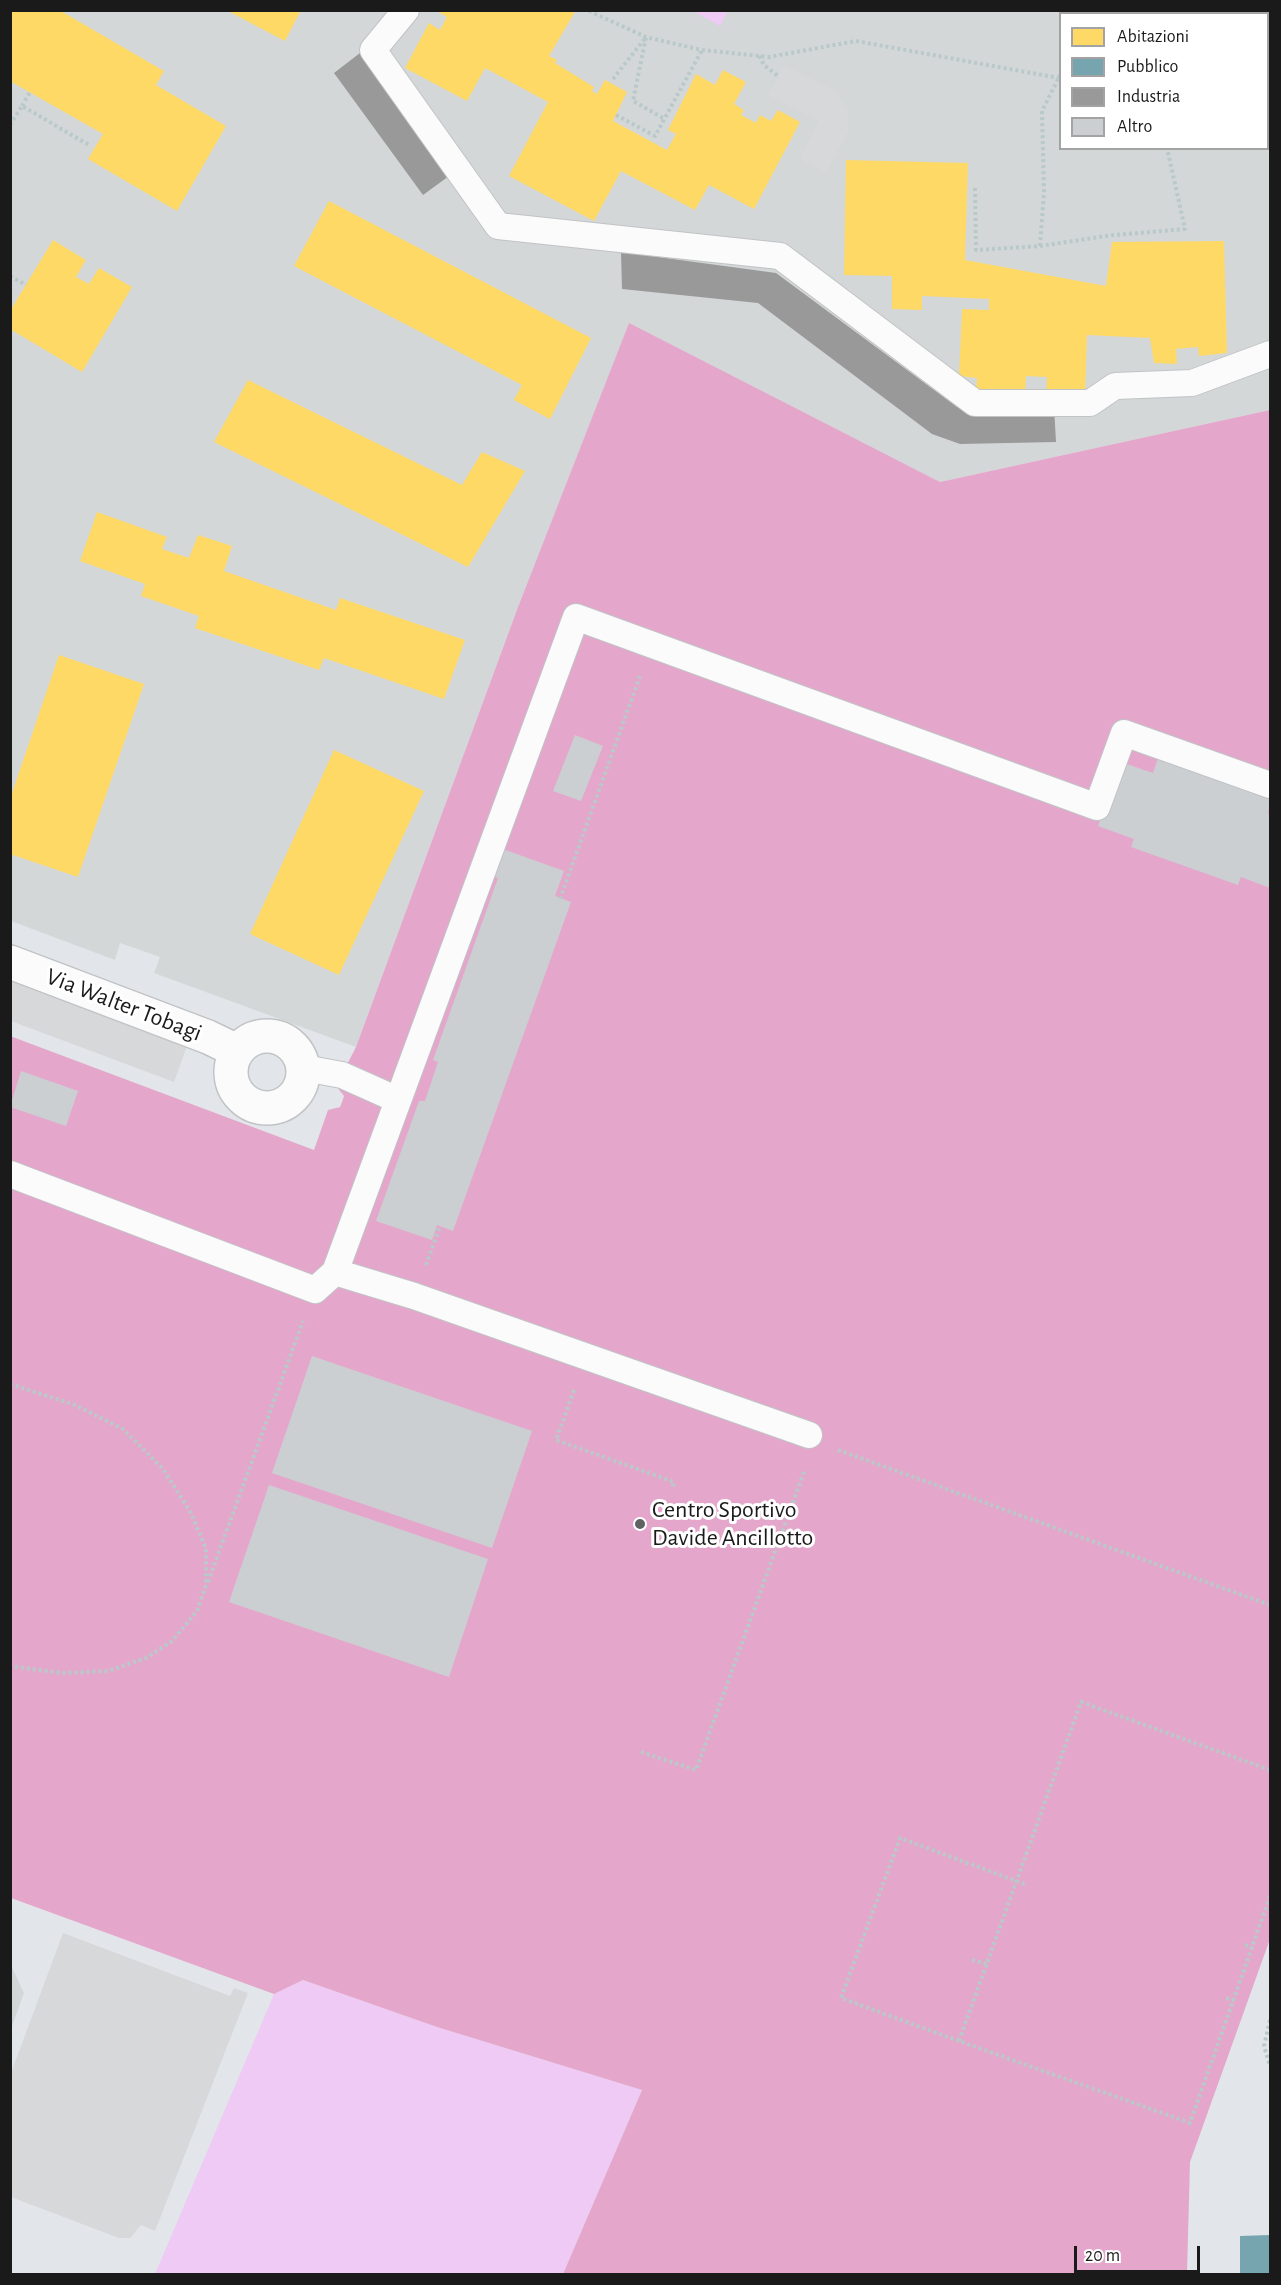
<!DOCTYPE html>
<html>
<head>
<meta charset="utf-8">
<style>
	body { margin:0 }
	#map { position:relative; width:1281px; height:2285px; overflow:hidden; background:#e2e6ea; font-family:"Alegreya Sans",sans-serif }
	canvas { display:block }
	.frame { position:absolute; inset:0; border:12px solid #1a1a1a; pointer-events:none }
	.legend { position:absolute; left:1059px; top:12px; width:210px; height:138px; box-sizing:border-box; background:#fff; border:2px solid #a3a3a3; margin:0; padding:8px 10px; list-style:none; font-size:18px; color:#1a1a1a }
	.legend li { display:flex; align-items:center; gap:12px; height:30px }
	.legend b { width:30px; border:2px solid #a3a3a3 }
	.scale { position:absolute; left:1074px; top:2246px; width:126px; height:27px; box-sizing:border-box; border:3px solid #1a1a1a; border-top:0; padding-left:8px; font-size:18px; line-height:21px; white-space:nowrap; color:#1a1a1a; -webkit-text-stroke:4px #fff; paint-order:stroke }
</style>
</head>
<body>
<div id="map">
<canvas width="1281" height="2285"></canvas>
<div class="frame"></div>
<ul class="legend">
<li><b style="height:16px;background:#ffd966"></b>Abitazioni</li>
<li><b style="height:16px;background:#76a5af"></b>Pubblico</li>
<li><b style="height:16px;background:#999"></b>Industria</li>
<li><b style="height:16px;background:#cbcfd2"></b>Altro</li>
</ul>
<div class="scale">20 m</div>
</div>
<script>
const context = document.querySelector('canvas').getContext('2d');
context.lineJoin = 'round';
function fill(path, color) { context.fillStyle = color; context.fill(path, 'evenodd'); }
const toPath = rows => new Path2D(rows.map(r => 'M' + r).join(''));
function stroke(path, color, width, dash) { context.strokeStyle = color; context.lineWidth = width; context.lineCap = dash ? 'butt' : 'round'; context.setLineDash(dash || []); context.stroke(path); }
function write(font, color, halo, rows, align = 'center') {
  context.font = font + ' "Alegreya Sans",sans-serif'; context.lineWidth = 6; context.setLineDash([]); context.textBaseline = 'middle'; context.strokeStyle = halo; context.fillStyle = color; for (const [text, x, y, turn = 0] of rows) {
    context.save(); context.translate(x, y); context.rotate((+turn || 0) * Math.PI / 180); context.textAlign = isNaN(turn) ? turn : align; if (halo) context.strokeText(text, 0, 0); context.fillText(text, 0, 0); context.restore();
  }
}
fill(toPath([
	[10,11,1270,11,1270,410,940,482,629,324,518,607,356,1047,154,973,160,957,120,943,115,960,11,921],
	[1060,14,1268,14,1268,148,1060,148],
	[11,1965,24,1993,11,2029]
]), '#d4d7d8');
fill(toPath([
	[693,11,728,11,720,26],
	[303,1980,437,2027,642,2090,563,2274,155,2274,274,1994]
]), '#eecaf5');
fill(toPath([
	[629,323,940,482,1270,410,1270,1939,1190,2162,1187,2274,563,2274,642,2090,437,2027,303,1980,274,1994,11,1898,10,1036,314,1150,328,1110,340,1107,342,1102,344,1096,336,1086,356,1047,518,607]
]), '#e4a7cb');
fill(toPath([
	[784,65,837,92,848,112,848,132,826,173,800,159,819,121,768,95],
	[10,980,187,1046,174,1082,11,1021],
	[63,1933,230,1996,234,1988,248,1993,155,2231,141,2225,130,2238,119,2238,11,2197,11,2073]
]), '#d6d8da');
fill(toPath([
	[10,10,59,10,164,71,156,85,226,126,177,211,88,159,103,134,10,81],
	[226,10,301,10,285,41],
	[435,10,576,10,549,56,557,60,555,63,594,87,592,91,597,94,605,80,627,92,613,121,667,150,676,134,668,130,696,74,715,85,723,70,746,82,734,104,744,110,741,115,756,123,760,115,771,121,778,110,800,122,754,209,709,185,695,210,621,171,594,221,509,176,548,102,485,68,467,101,405,68,429,23,440,30,447,17],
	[846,160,968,163,965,260,1106,286,1112,242,1224,241,1227,353,1199,356,1198,347,1176,349,1177,364,1154,363,1150,338,1087,335,1085,397,1046,396,1047,377,1026,376,1025,398,976,396,977,378,959,376,962,309,989,310,989,299,922,296,922,310,892,309,892,276,844,275],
	[329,201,591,338,550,419,514,400,522,385,294,266],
	[53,240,86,260,76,277,89,284,99,268,132,287,82,372,10,329,10,311],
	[248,380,462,485,482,452,525,471,468,567,214,442],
	[97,512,167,537,162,549,189,558,198,535,232,546,224,571,336,610,340,598,465,640,444,699,324,658,319,670,195,628,199,616,141,596,145,584,80,561],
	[59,655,144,684,78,877,10,854,10,799],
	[334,750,424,791,339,975,250,934]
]), '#ffd966');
fill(toPath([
	[1270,2235,1270,2274,1240,2274,1240,2236]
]), '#76a5af');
fill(toPath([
	[360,53,449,176,423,195,334,73],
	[621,252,776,273,957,407,1054,406,1056,442,960,444,932,434,758,303,622,289]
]), '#999');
fill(toPath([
	[575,735,603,746,581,801,553,791],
	[1158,758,1270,798,1268,814,1270,815,1270,888,1241,877,1238,885,1131,847,1134,839,1098,826,1121,762,1153,773],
	[500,848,564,871,555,896,571,902,453,1231,437,1225,432,1240,376,1221,419,1101,425,1101,438,1062,433,1060,498,878,491,875],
	[21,1071,78,1091,66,1126,10,1107],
	[312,1356,532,1431,492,1548,272,1473],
	[269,1485,488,1559,449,1677,229,1602]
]), '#cbcfd2');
const lane = toPath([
	[406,10,373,50,498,226,780,256,975,403,1090,403,1115,386,1192,383,1270,354],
	[304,1068,342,1075,398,1100],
	[10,1174,315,1290,335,1272,414,1296,809,1435],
	[335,1272,576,617,1097,807,1124,733,1270,785]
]);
const street = toPath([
	[10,962,208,1037,237,1051],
	'231 1072a36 36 0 1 1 72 0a36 36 0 1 1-72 0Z'
]);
stroke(lane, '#c1c3c5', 28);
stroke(street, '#c1c3c5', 36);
stroke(toPath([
	[1265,10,1270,16],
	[589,11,646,37,702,50,769,57,856,41,1059,78],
	[1095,14,1097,10],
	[1270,34,1270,33],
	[759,56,764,65,778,76],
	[613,79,646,37,633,101,663,118],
	[22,106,30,92],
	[616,115,655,136,702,50],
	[10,125,22,106,89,145],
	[975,188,976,250,1040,246,1113,235,1185,229,1167,148],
	[1040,246,1044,192,1042,111,1060,75],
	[10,276,26,285],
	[560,899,640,676],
	[426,1265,440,1226],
	[10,1384,75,1405,123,1429,163,1469,191,1513,206,1549,206,1585,197,1611,172,1641,146,1658,108,1671,62,1673,10,1666],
	[574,1390,556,1440,674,1482,672,1489],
	[838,1450,1270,1605],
	[208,1582,303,1321],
	[641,1752,696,1770,805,1469],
	[1270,1770,1081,1702,959,2041,1190,2123,1270,1896],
	[1245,1945,1252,1947],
	[972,1960,987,1964],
	[1226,1998,1234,2000],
	[1270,2020,1264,2046,1270,2066],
	[959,2041,841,1998,900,1838,1027,1885]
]), '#b9c9c9', 4, [3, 3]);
stroke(lane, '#fbfbfc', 26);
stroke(street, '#fbfbfc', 33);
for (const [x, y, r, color] of [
	[640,1524,6,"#606163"]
]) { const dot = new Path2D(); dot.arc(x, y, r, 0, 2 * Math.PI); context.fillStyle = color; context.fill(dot); stroke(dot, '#fff', 2); }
write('24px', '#1a1a1a', '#fff', [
	["Via Walter Tobagi",124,1005,21]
]);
write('24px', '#1a1a1a', '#fff', [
	["Centro Sportivo",652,1510],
	["Davide Ancillotto",652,1538]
], 'left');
</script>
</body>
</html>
